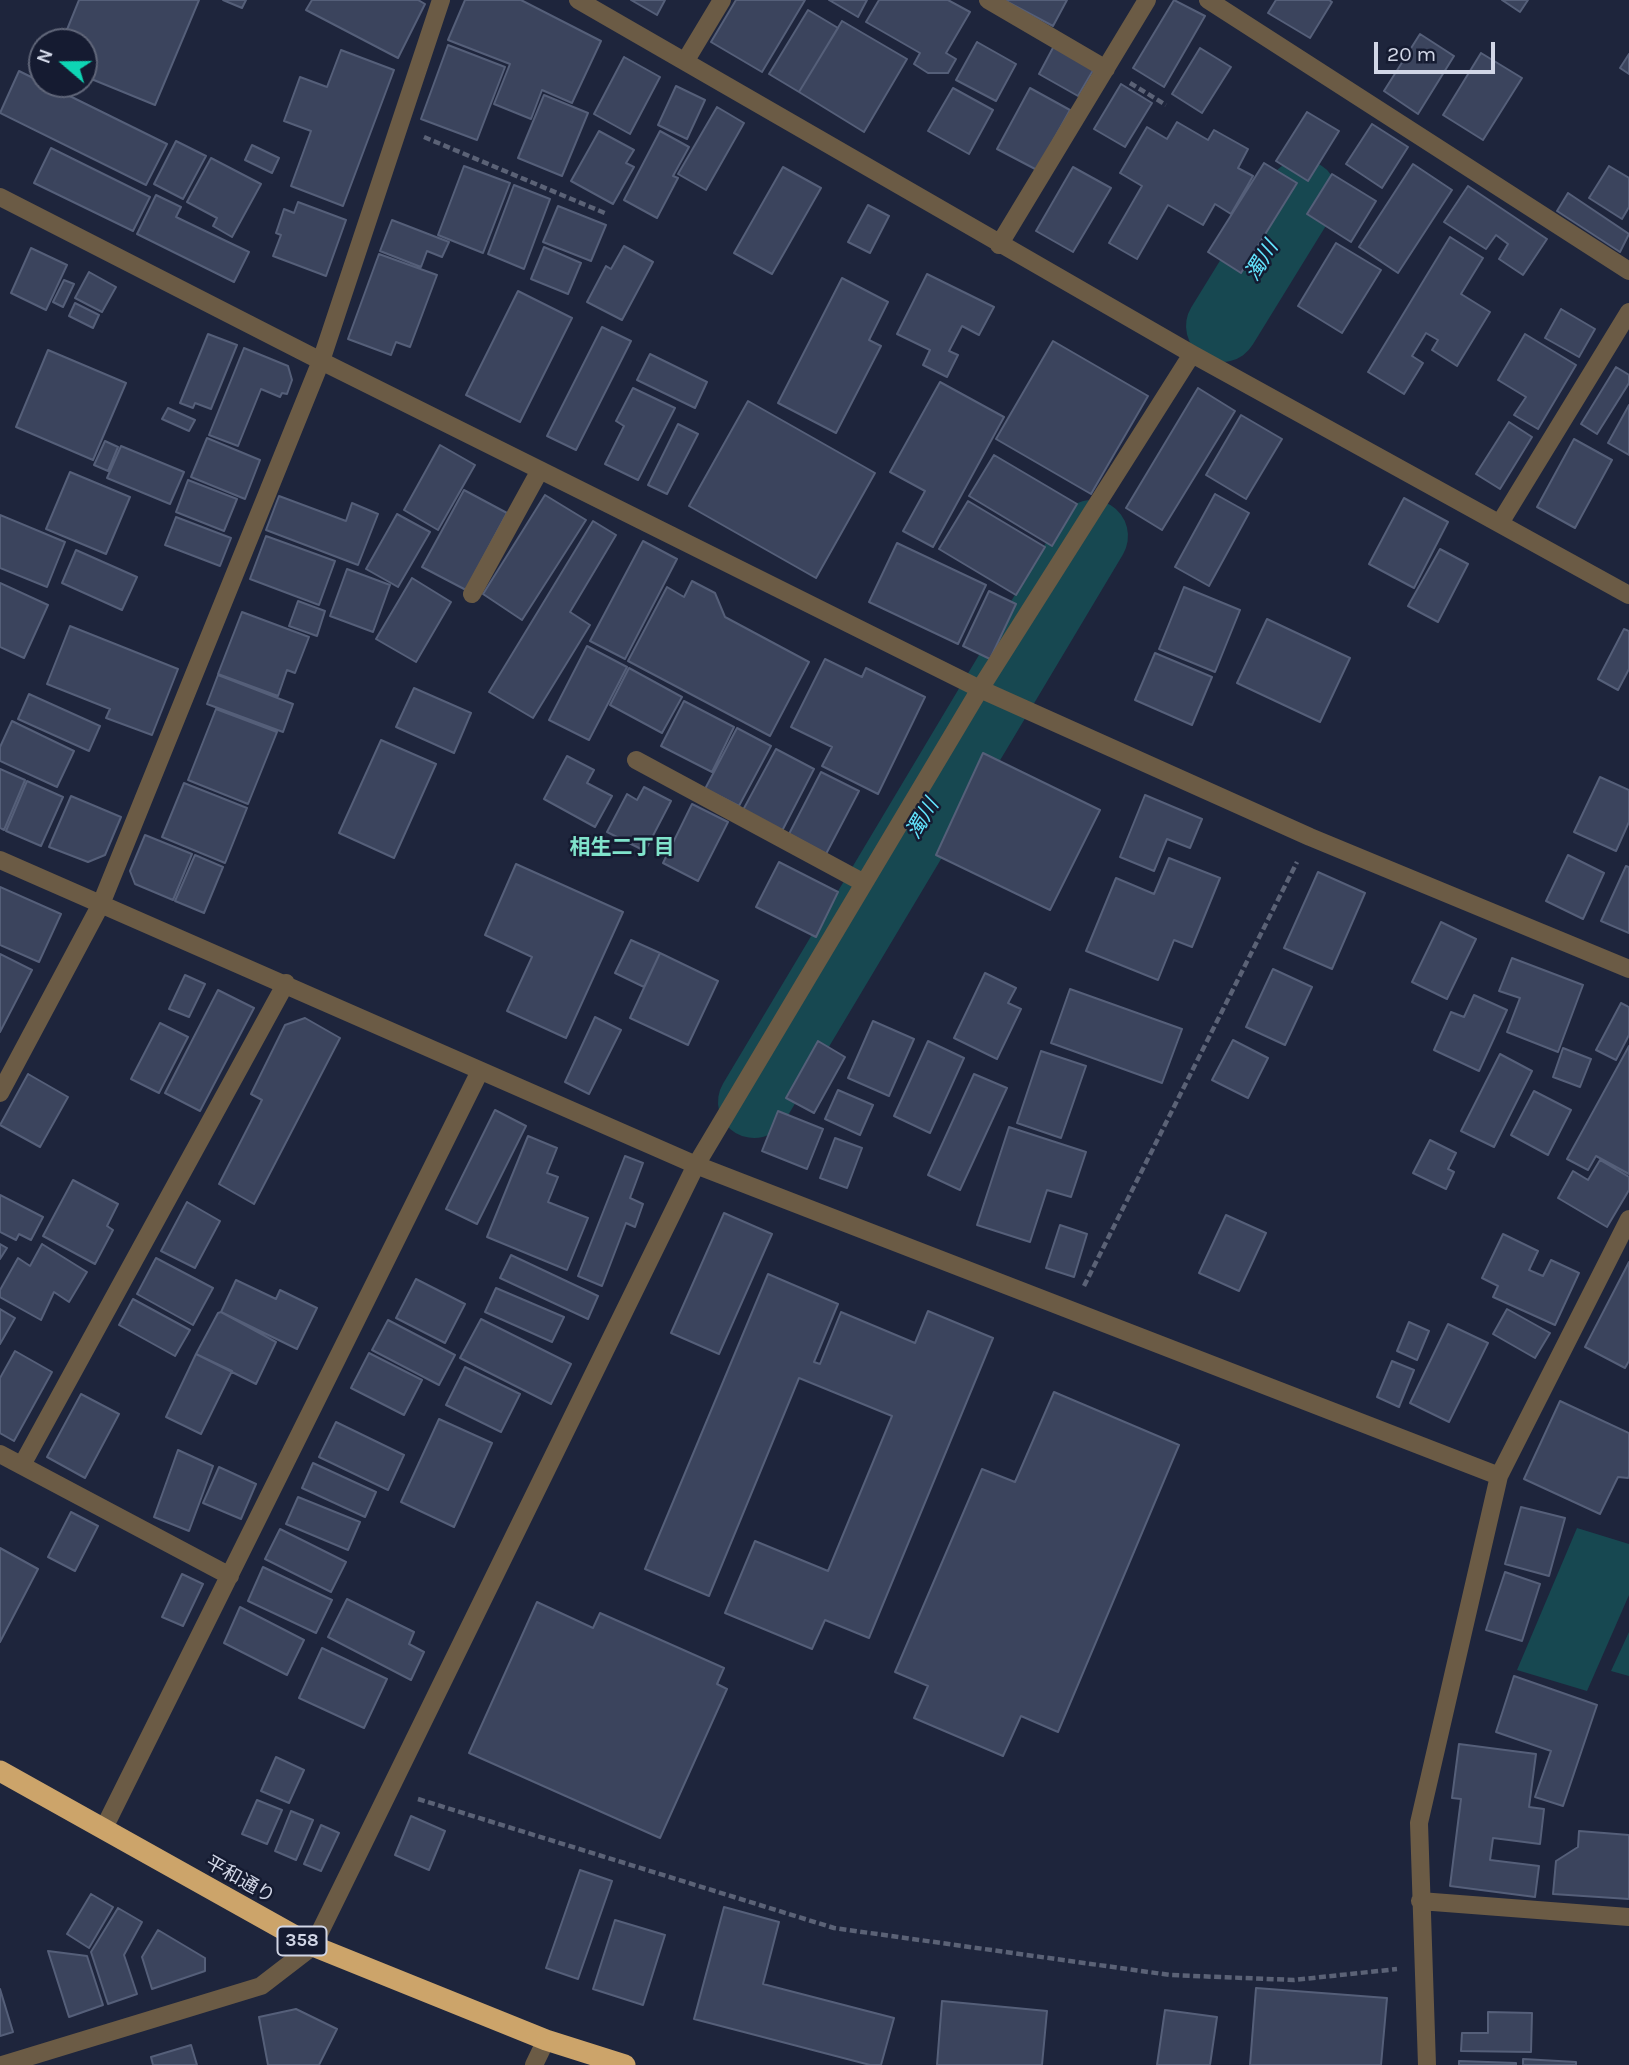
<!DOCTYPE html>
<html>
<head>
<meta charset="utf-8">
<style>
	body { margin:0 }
	#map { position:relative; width:1629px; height:2065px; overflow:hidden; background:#1e253c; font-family:Karla,sans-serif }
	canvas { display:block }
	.north { position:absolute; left:28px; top:28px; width:70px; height:70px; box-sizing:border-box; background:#151b31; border:2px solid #606679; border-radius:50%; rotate:290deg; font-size:19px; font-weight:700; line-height:28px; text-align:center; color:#d1d6e6 }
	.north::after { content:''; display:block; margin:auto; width:24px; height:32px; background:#0ed5b4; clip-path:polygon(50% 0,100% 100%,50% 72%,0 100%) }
	.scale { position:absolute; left:1374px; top:42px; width:121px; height:32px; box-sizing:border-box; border:4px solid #d1d6e6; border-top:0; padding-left:9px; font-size:21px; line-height:24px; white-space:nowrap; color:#d1d6e6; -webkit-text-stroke:5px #151b31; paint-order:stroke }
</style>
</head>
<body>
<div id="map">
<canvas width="1629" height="2065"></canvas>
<div class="north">N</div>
<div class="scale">20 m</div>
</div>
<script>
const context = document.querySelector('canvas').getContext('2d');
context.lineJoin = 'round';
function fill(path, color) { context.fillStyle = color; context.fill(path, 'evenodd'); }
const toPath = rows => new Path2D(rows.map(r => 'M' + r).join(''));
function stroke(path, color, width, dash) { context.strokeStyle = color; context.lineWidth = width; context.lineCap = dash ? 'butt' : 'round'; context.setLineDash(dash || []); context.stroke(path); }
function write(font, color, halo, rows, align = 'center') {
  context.font = font + ' Karla,"Noto Sans JP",sans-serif'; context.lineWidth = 5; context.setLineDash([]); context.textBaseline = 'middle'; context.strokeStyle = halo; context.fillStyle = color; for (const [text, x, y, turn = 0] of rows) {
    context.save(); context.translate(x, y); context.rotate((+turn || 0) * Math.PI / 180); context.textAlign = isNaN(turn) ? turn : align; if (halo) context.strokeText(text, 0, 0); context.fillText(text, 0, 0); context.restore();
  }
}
fill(toPath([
	[1577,1528,1629,1544,1629,1595,1587,1691,1517,1670],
	[1629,1632,1629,1676,1611,1671]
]), '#174851');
stroke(toPath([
	[1222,326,1302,196],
	[754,1102,1092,536]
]), '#174851', 72);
const building = toPath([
	[79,0,199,0,155,105,84,76,84,42,62,42,79,0],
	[223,0,246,0,242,8,223,0],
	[312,0,418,0,425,4,398,58,306,10,312,0],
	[465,0,521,0,601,41,572,103,542,90,531,119,494,104,510,64,448,40,465,0],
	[631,0,665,0,657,15,631,0],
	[736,0,805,0,762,72,711,42,736,0],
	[829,0,867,0,858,17,829,0],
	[879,0,948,0,970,12,946,53,956,59,948,73,928,73,914,64,920,53,866,22,879,0],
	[1004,0,1067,0,1053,26,1004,0],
	[1174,0,1205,16,1164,87,1133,68,1174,0],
	[1276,0,1329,0,1332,2,1310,38,1268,13,1276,0],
	[1502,0,1528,0,1520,12,1502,0],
	[808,10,838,28,799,92,769,74,808,10],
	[842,21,907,59,864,132,799,92,842,21],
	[1420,34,1454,56,1418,114,1384,91,1420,34],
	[977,42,1016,64,996,101,956,80,977,42],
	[1055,44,1095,67,1078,96,1039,74,1055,44],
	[448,45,505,67,477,140,421,119,448,45],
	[1200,48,1231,67,1202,113,1172,94,1200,48],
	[341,50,394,70,343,206,291,186,311,131,284,121,300,77,327,87,341,50],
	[1481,53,1522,78,1483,140,1443,115,1481,53],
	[1629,54,1629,74,1620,68,1629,54],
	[624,57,660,77,630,134,594,114,624,57],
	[19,71,167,144,146,185,0,113,19,71],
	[1121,84,1152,103,1125,147,1094,129,1121,84],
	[676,86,705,100,687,139,658,125,676,86],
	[953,88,993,110,969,154,928,131,953,88],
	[1030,88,1070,110,1037,170,997,149,1030,88],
	[544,95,588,113,562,176,518,158,544,95],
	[717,107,744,123,706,190,678,174,717,107],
	[1307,112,1339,131,1308,181,1276,161,1307,112],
	[1177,122,1208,140,1214,130,1248,149,1238,168,1253,176,1231,214,1215,204,1203,225,1168,205,1137,259,1109,243,1142,186,1120,173,1147,127,1167,139,1177,122],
	[1372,124,1408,147,1382,188,1346,164,1372,124],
	[599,131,634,150,626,163,634,167,613,204,571,181,599,131],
	[660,131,689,147,673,176,678,178,657,218,624,200,660,131],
	[176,141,206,156,183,199,154,184,176,141],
	[252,145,279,158,272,173,245,160,252,145],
	[51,148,150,197,133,231,34,183,51,148],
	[211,158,261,184,232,237,213,226,217,218,187,202,211,158],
	[1264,163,1297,183,1241,273,1208,252,1264,163],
	[1413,164,1452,190,1398,273,1359,247,1413,164],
	[464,166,510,183,483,253,438,235,464,166],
	[1609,166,1629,178,1629,207,1622,219,1589,198,1609,166],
	[783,167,821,188,772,274,734,253,783,167],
	[1073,167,1111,188,1073,252,1036,231,1073,167],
	[1332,174,1376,201,1351,242,1307,214,1332,174],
	[514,185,550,199,524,269,488,254,514,185],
	[1468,186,1547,239,1523,275,1499,259,1508,244,1496,235,1486,249,1444,222,1468,186],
	[1568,193,1629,234,1620,252,1557,211,1568,193],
	[156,195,181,207,176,217,249,252,234,282,137,234,156,195],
	[298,202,346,220,326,276,273,256,281,235,276,233,284,209,294,213,298,202],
	[868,205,889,216,870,253,848,242,868,205],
	[558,206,606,225,591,261,543,242,558,206],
	[392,220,449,242,442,257,427,251,421,267,380,251,392,220],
	[1450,237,1483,258,1461,294,1490,312,1457,366,1432,350,1438,340,1426,333,1412,356,1423,363,1404,394,1368,372,1450,237],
	[1336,243,1381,270,1342,333,1298,306,1336,243],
	[624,246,653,262,622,320,587,302,606,266,611,269,624,246],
	[544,247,581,263,568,294,531,279,544,247],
	[31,248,67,265,46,310,11,293,31,248],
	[379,254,437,275,410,347,396,342,391,355,348,339,379,254],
	[89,272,116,287,102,312,75,298,89,272],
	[927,274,994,307,979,335,962,326,949,351,958,355,947,377,923,365,930,350,897,334,927,274],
	[842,278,888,302,869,340,881,346,836,433,778,403,842,278],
	[64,280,74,284,63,307,53,302,64,280],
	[518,291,572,318,520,422,466,395,518,291],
	[75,303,99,315,93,328,69,316,75,303],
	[1561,309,1595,329,1579,357,1545,338,1561,309],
	[602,327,631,341,576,450,547,436,602,327],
	[208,334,237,345,211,409,195,403,193,408,180,403,208,334],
	[1525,334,1576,365,1538,429,1514,415,1526,397,1498,380,1525,334],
	[1053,341,1148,396,1091,494,996,439,1053,341],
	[244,348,288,366,292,380,287,394,282,393,280,397,261,389,238,446,209,435,244,348],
	[48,350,126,383,93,460,16,427,48,350],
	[650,354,707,382,695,408,637,380,650,354],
	[1616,367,1629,375,1629,383,1597,434,1581,424,1616,367],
	[940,382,1004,417,933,547,903,531,925,491,890,472,940,382],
	[633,388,675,408,638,480,605,464,624,426,616,421,633,388],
	[1198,388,1235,411,1162,530,1126,508,1198,388],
	[748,401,875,473,816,578,689,506,748,401],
	[1629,405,1629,455,1608,443,1629,405],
	[168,408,195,420,189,431,162,419,168,408],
	[1241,415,1282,439,1246,499,1206,475,1241,415],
	[1509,422,1532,437,1500,489,1476,474,1509,422],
	[678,424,698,434,667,494,648,485,678,424],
	[207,438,260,460,245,499,191,477,207,438],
	[1574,439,1612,460,1575,528,1537,507,1574,439],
	[105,441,118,447,108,471,94,465,105,441],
	[440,445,475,465,438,530,404,510,440,445],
	[121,446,184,472,170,504,107,478,121,446],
	[994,455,1077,504,1052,546,969,496,994,455],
	[70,472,130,497,106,554,46,529,70,472],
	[188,480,237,499,224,531,176,512,188,480],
	[464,490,507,513,466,590,422,567,464,490],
	[1215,494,1249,513,1209,586,1175,567,1215,494],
	[545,495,586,520,522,620,483,594,545,495],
	[279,496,346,521,352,503,378,514,358,565,266,530,279,496],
	[1404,498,1448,522,1414,588,1369,564,1404,498],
	[968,501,1045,547,1016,595,939,549,968,501],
	[397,514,430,532,398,587,366,569,397,514],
	[0,515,65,542,47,587,0,568,0,515],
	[176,517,231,538,220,566,165,545,176,517],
	[593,521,616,535,570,612,590,625,533,718,489,692,593,521],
	[266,536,335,561,319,605,250,579,266,536],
	[643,541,677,559,625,659,590,641,643,541],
	[897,543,986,585,958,644,869,602,897,543],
	[1440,549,1468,564,1438,622,1408,606,1440,549],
	[76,550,137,577,122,610,62,583,76,550],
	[347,569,390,585,373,632,330,616,347,569],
	[412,578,451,602,416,662,376,639,412,578],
	[692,581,715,593,725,617,809,662,770,736,628,661,667,587,684,597,692,581],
	[0,583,48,605,24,658,0,647,0,583],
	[1184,587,1240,610,1215,672,1159,649,1184,587],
	[989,591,1016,604,990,659,963,646,989,591],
	[298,601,325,611,317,636,289,626,298,601],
	[242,612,309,637,295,673,287,670,278,696,218,674,242,612],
	[1267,619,1350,658,1320,722,1237,683,1267,619],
	[70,626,178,669,152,735,106,718,110,709,47,684,70,626],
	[1624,629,1629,631,1629,669,1618,690,1598,679,1624,629],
	[587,646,627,667,589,740,549,720,587,646],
	[1155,653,1212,677,1192,725,1135,700,1155,653],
	[825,659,862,677,866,668,925,697,878,794,822,766,832,747,791,727,825,659],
	[629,668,682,697,662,733,610,705,629,668],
	[218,675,293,704,283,732,207,704,218,675],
	[414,688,471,713,454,753,396,727,414,688],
	[29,694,100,726,89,751,18,719,29,694],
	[684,701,734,727,712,772,661,746,684,701],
	[216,709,277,732,248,804,188,780,216,709],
	[12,721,74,751,57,787,0,761,0,747,12,721],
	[737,728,771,746,739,806,705,789,737,728],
	[381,740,436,764,394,858,339,833,381,740],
	[776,749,814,769,782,831,743,810,776,749],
	[983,753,1100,810,1050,910,936,855,983,753],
	[567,756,594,770,587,783,612,796,595,827,544,799,567,756],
	[0,769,25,780,4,830,0,828,0,769],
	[821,772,859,791,826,854,789,834,821,772],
	[1600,777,1629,790,1629,822,1616,851,1574,832,1600,777],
	[27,781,63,797,41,846,6,831,27,781],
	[184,783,247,808,225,863,162,837,184,783],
	[644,787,671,801,645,851,607,832,627,794,637,800,644,787],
	[1145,795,1202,819,1190,848,1167,839,1154,871,1120,857,1145,795],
	[71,796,121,817,105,855,88,862,49,847,71,796],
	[692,804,728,822,698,881,663,863,692,804],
	[145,835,192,854,173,900,135,884,130,871,145,835],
	[195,855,223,867,204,913,175,901,195,855],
	[1568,855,1604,873,1583,919,1546,901,1568,855],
	[1169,858,1220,878,1192,947,1174,940,1158,980,1086,951,1116,878,1154,894,1169,858],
	[779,862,838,892,816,937,756,907,779,862],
	[516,864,623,912,566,1038,507,1011,532,957,485,935,516,864],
	[1626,866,1629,867,1629,933,1601,921,1626,866],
	[1318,872,1365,893,1332,969,1284,948,1318,872],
	[0,887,61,914,39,962,0,945,0,887],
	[1441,922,1476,939,1447,999,1412,982,1441,922],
	[631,940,660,953,644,987,615,973,631,940],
	[660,953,718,981,688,1045,630,1018,660,953],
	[0,954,32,970,0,1032,0,954],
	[1512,958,1583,985,1558,1052,1507,1032,1520,998,1499,991,1512,958],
	[1273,969,1312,987,1285,1045,1246,1027,1273,969],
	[985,973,1016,988,1008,1003,1021,1009,997,1059,954,1038,985,973],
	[185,975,205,984,189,1017,169,1009,185,975],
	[1070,989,1182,1029,1162,1083,1051,1043,1070,989],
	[218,990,254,1008,200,1111,165,1093,218,990],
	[1474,995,1507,1010,1479,1071,1434,1050,1451,1012,1464,1017,1474,995],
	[1621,1003,1629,1007,1629,1035,1616,1060,1596,1050,1621,1003],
	[595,1017,621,1030,589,1094,565,1082,595,1017],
	[305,1018,340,1038,254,1204,219,1184,262,1100,251,1094,285,1025,305,1018],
	[873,1021,914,1039,889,1096,848,1078,873,1021],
	[160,1023,188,1037,159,1093,131,1079,160,1023],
	[1233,1040,1268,1058,1248,1098,1212,1080,1233,1040],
	[818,1041,845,1057,814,1113,786,1098,818,1041],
	[928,1041,964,1058,930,1133,894,1116,928,1041],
	[1629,1046,1629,1174,1596,1156,1588,1170,1567,1159,1629,1046],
	[1563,1048,1591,1059,1580,1087,1553,1077,1563,1048],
	[1041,1051,1086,1066,1061,1138,1017,1123,1041,1051],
	[1500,1054,1532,1071,1494,1147,1461,1131,1500,1054],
	[28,1074,68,1097,40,1147,0,1125,28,1074],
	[974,1074,1007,1088,960,1190,928,1175,974,1074],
	[838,1090,873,1105,860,1135,825,1119,838,1090],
	[1534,1091,1571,1110,1548,1155,1511,1135,1534,1091],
	[495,1110,526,1126,477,1224,446,1209,495,1110],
	[778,1111,823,1129,807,1169,762,1151,778,1111],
	[1009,1127,1086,1152,1071,1197,1047,1190,1030,1242,977,1225,1009,1127],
	[528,1136,557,1148,547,1173,558,1177,548,1202,588,1218,567,1270,487,1237,528,1136],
	[835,1138,862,1148,847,1188,820,1178,835,1138],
	[1430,1140,1456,1153,1448,1169,1454,1172,1446,1189,1413,1173,1430,1140],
	[625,1156,643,1163,630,1198,643,1204,635,1227,626,1223,602,1286,578,1276,625,1156],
	[1600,1160,1629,1177,1629,1190,1607,1227,1558,1198,1573,1171,1588,1180,1600,1160],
	[73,1180,118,1204,107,1226,113,1230,95,1264,43,1236,73,1180],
	[0,1195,43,1217,31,1240,19,1234,16,1240,0,1232,0,1195],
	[187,1202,220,1221,195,1268,161,1251,187,1202],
	[724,1213,772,1234,719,1354,671,1333,724,1213],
	[1226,1215,1266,1233,1239,1291,1199,1273,1226,1215],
	[1060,1225,1087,1234,1074,1277,1046,1268,1060,1225],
	[1503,1234,1538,1251,1529,1270,1543,1276,1551,1260,1579,1273,1555,1325,1493,1297,1498,1286,1482,1278,1503,1234],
	[0,1244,7,1248,0,1259,0,1244],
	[42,1244,87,1272,69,1302,54,1292,41,1320,0,1297,0,1290,18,1258,30,1266,42,1244],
	[511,1255,598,1296,588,1319,500,1278,511,1255],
	[156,1258,213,1288,193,1325,137,1294,156,1258],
	[1629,1262,1629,1361,1625,1368,1585,1347,1629,1262],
	[768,1274,838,1304,814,1362,820,1364,841,1312,915,1343,928,1311,993,1338,869,1638,825,1620,812,1649,725,1613,755,1541,828,1571,892,1416,799,1378,709,1596,645,1569,768,1274],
	[416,1279,465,1304,445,1343,396,1318,416,1279],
	[236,1280,276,1299,280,1290,317,1308,297,1349,221,1312,236,1280],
	[496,1288,564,1317,552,1342,485,1312,496,1288],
	[133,1299,190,1330,175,1356,119,1325,133,1299],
	[0,1309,15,1318,0,1344,0,1309],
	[1507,1309,1550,1333,1535,1358,1493,1334,1507,1309],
	[221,1312,276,1342,256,1384,196,1354,218,1313,221,1312],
	[481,1319,571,1364,551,1404,460,1358,481,1319],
	[388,1320,455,1355,439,1385,372,1350,388,1320],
	[1409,1322,1429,1331,1417,1360,1397,1351,1409,1322],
	[1448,1324,1488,1343,1449,1422,1410,1403,1448,1324],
	[15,1351,52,1372,14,1441,0,1433,0,1378,15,1351],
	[369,1353,422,1380,404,1415,351,1388,369,1353],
	[196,1354,232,1371,201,1434,166,1417,196,1354],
	[1392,1361,1414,1370,1399,1407,1377,1397,1392,1361],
	[465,1367,520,1394,501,1432,446,1405,465,1367],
	[1054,1392,1179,1445,1058,1732,1021,1716,1003,1756,914,1718,928,1686,895,1672,982,1469,1015,1482,1054,1392],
	[81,1394,119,1414,85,1478,47,1457,81,1394],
	[1560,1401,1629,1433,1629,1476,1628,1478,1618,1477,1600,1514,1524,1479,1560,1401],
	[439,1419,492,1443,454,1527,401,1502,439,1419],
	[336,1422,404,1455,388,1490,319,1457,336,1422],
	[178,1450,213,1466,189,1531,154,1517,178,1450],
	[313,1463,376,1492,365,1517,302,1488,313,1463],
	[219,1467,256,1484,241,1519,203,1503,219,1467],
	[298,1497,360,1522,348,1550,286,1524,298,1497],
	[1521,1507,1565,1518,1549,1576,1505,1564,1521,1507],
	[71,1512,98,1526,75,1571,48,1557,71,1512],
	[280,1529,346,1562,331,1592,265,1559,280,1529],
	[0,1548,38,1569,0,1642,0,1548],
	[263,1567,332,1600,316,1633,248,1601,263,1567],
	[1505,1572,1540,1584,1522,1641,1486,1630,1505,1572],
	[182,1574,203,1584,183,1626,162,1617,182,1574],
	[347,1599,414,1632,409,1644,424,1652,411,1680,328,1637,347,1599],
	[537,1602,593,1628,600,1613,724,1668,717,1684,727,1689,660,1838,469,1753,537,1602],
	[240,1607,304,1640,287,1675,224,1643,240,1607],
	[322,1648,387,1679,364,1728,299,1698,322,1648],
	[1514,1676,1597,1705,1563,1806,1535,1797,1551,1751,1496,1732,1514,1676],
	[1459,1744,1536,1754,1529,1807,1544,1809,1540,1844,1493,1838,1490,1860,1539,1866,1535,1897,1450,1886,1461,1799,1452,1798,1459,1744],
	[276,1757,304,1770,289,1803,261,1791,276,1757],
	[257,1800,282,1810,267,1844,242,1834,257,1800],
	[291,1811,313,1820,296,1860,275,1851,291,1811],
	[411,1816,445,1831,429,1870,395,1855,411,1816],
	[321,1825,339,1833,321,1871,304,1864,321,1825],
	[1579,1831,1629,1835,1629,1899,1553,1894,1556,1861,1578,1847,1579,1831],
	[580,1870,612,1881,578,1979,546,1968,580,1870],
	[91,1894,113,1907,89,1948,67,1934,91,1894],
	[724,1907,779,1922,763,1984,894,2018,881,2065,870,2065,694,2019,724,1907],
	[118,1908,142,1922,124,1955,137,1994,108,2004,91,1952,118,1908],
	[615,1920,665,1935,643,2005,593,1989,615,1920],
	[158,1930,205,1958,205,1971,152,1989,142,1957,158,1930],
	[48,1951,87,1956,103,2005,69,2017,48,1951],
	[1256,1988,1387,1998,1381,2065,1250,2065,1256,1988],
	[0,1989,13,2032,0,2036,0,1989],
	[942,2001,1047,2011,1042,2065,937,2065,942,2001],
	[296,2009,337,2029,319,2065,268,2065,259,2017,296,2009],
	[1165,2010,1217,2017,1210,2065,1157,2065,1165,2010],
	[1488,2012,1532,2013,1531,2052,1461,2051,1462,2033,1488,2033,1488,2012],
	[191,2045,197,2065,153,2065,151,2057,191,2045],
	[1523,2059,1576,2062,1576,2065,1523,2065,1523,2059],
	[1459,2061,1516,2063,1516,2065,1459,2065,1459,2061]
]);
fill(building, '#3b445d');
stroke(building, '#555f79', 2);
stroke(toPath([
	[1130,83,1166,105],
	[424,137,607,214],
	[1084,1286,1297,862],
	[418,1799,834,1928,1170,1975,1294,1980,1397,1969]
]), '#5b6276', 4.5, [7, 3.5]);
stroke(toPath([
	[578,0,1192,354,1629,595],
	[988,0,1106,69],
	[1208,0,1629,271],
	[686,60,722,0],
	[0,197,321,361,980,689,1310,837,1629,969],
	[999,245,1147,0],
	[1500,523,1629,312],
	[472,594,540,470],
	[636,760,864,883],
	[0,860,696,1165,1499,1476],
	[0,1093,101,904,321,361,441,0],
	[0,1454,230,1576],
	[22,1465,286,983],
	[103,1830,480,1071],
	[1420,1901,1629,1917],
	[2,2065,261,1986,313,1946,696,1165,980,689,1192,354],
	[534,2065,546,2040],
	[1427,2065,1419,1823,1499,1476,1629,1219]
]), '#6b5b45', 18);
stroke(toPath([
	[0,1771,313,1946,546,2040,625,2065]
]), '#cca46a', 21);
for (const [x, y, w] of [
	[302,1941,49]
]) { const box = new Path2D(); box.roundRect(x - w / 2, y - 14.5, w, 29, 5); context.fillStyle = '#151b31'; context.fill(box); stroke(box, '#d1d6e6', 2); }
write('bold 18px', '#d1d6e6', null, [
	["358",302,1941]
]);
write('19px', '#d1d6e6', '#151b31', [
	["平和通り",240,1880,29]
]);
write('italic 21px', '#63e6ff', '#151b31', [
	["濁川",1262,261,-58],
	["濁川",923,819,-59]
]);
write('bold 21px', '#80e3cb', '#151b31', [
	["相生二丁目",622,848]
]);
</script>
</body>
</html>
